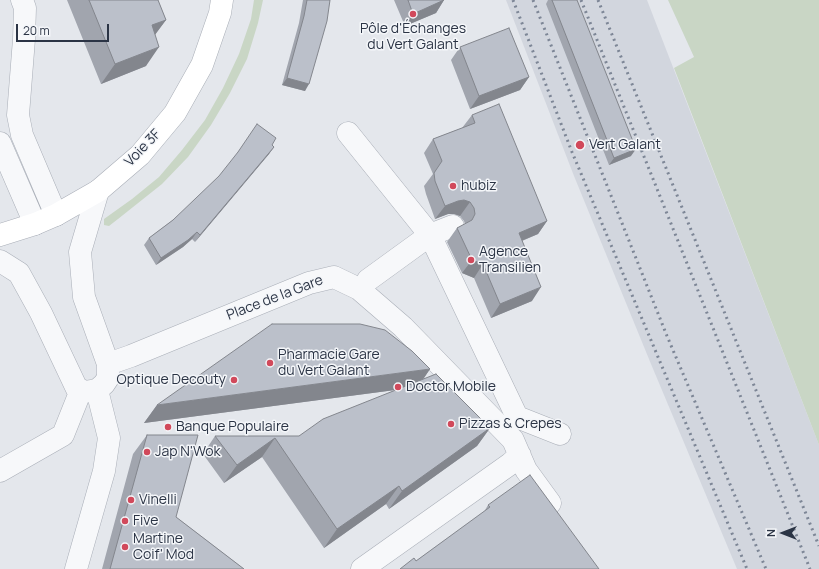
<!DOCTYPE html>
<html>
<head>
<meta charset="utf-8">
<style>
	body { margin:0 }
	#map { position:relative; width:819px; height:569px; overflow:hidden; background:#e4e7ec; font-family:Manrope,sans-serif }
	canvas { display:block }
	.north { position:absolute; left:763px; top:513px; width:40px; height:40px; -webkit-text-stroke:3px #f4f6f9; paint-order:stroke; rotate:270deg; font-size:11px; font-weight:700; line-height:16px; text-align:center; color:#2b3445 }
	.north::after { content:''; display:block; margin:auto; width:14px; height:18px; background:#2b3445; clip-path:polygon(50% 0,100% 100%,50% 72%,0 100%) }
	.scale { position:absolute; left:16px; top:24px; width:93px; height:18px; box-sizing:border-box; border:2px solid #2b3445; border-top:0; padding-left:5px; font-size:12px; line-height:14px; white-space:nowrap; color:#2b3445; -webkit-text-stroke:3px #f4f6f9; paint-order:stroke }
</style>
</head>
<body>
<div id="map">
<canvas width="819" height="569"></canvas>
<div class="north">N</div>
<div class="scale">20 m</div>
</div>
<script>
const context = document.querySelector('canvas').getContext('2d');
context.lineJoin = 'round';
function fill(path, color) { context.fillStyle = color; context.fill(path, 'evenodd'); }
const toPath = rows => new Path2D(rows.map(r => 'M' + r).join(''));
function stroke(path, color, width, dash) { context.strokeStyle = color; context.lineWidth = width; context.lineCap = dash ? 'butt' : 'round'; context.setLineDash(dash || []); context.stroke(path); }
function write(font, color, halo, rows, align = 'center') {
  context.font = font + ' Manrope,sans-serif'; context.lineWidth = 3; context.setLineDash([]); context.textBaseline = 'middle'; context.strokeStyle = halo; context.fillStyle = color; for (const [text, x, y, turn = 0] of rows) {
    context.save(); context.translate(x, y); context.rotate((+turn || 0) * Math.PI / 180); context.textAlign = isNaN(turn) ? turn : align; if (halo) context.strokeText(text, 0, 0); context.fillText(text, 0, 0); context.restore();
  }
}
fill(toPath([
	[506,0,647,0,819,445,819,569,737,569,651,364,574,176]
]), '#d2d6de');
fill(toPath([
	[254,0,263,0,258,23,247,59,230,93,211,125,188,157,162,184,118,219,109,226,104,225,104,219,132,199,159,177,182,150,205,120,223,88,239,54,251,19],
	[668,0,819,0,819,445,674,68,694,57]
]), '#c9d6c5');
const pedestrian = toPath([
	[348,133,430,235,517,417,560,434],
	[368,280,430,235,453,226]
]);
const minor = toPath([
	[22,0,25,8,24,39,18,115,22,135,56,215],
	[0,143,35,224],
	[0,261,19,273,41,313,77,389,84,392,97,390,104,384,108,378,108,364,84,297,80,252,98,191],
	[108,364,131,356,309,283,334,277,359,289,403,327,513,440,526,470,550,503],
	[0,471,63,435,81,390],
	[362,569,510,464,520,455]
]);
const tertiary = toPath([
	[76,569,104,471,109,438,97,390]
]);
const secondary = toPath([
	[0,235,35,224,56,215,98,191,140,155,175,113,202,65,220,13,222,0]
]);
stroke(pedestrian, '#a9aeb7', 23);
stroke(minor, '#a9aeb7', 23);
stroke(tertiary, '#a9aeb7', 23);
stroke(secondary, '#a9aeb7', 23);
stroke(pedestrian, '#f7f8fa', 22);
stroke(minor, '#f7f8fa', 22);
stroke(tertiary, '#f7f8fa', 22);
stroke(secondary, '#fff', 22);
stroke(toPath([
	[513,0,572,152,747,569],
	[533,0,667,336,766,569],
	[581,0,810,569],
	[598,0,819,546]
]), '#7d8696', 3, [2, 4]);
fill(toPath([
	[67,0,158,0,166,20,155,34,146,66,101,84],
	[303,0,330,0,305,91,282,85,299,23],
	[394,0,444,0,436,13,405,26],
	[548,0,577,0,631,156,609,165,546,4],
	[460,47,529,77,520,90,470,109,451,60],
	[472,115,547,221,538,234,522,241,532,301,491,318,474,278,462,273,447,242,457,228,465,224,464,221,460,216,454,214,448,214,435,219,426,194,424,186,433,174,424,153,433,139,462,128],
	[272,145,274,147,269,154,195,242,192,239,183,247,156,265,144,245,149,238],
	[430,369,423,379,490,428,477,446,389,509,386,504,324,548,262,457,224,483,203,454,215,436,299,436,395,390,144,423,157,405],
	[147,435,176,517,244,569,102,569,133,454],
	[488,505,599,569,416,561,484,512]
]), '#a1a5ae');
fill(toPath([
	[444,0,436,13,405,26,413,14],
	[166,20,152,39,152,25],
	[159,47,146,66,101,84,115,64],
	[529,77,520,90,470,109,479,96],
	[287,78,309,84,305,91,282,85],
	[274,147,269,154,195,242,200,235],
	[636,149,631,156,609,165,614,158],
	[464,200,470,202,460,216,454,214,448,214,435,219,445,206,458,201],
	[547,221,538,234,509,246,519,233],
	[197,232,192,239,183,247,156,265,161,258],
	[472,260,483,264,474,278,462,273],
	[541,287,532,301,491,318,500,304],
	[430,369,418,387,144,423,157,405],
	[490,428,477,446,389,509,402,491],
	[275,438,262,457,224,483,237,465],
	[399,486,386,504,324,548,337,529]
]), '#83868d');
const building = toPath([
	[89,0,158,0,166,20,152,25,159,47,115,64,89,0],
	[307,0,330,0,327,21,309,84,287,78,304,16,307,0],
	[408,0,444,0,413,14,408,0],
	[552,0,577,0,636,149,614,158,552,0],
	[509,28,529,77,479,96,460,47,509,28],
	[499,104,547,221,519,233,541,287,500,304,483,264,472,260,457,228,472,220,475,214,474,208,470,202,464,200,458,201,445,206,435,181,434,173,442,161,433,139,475,123,472,115,499,104],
	[257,124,276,138,272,145,274,147,200,235,197,232,188,240,161,258,149,238,173,220,219,176,238,152,257,124],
	[272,324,360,324,385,330,412,351,430,369,157,405,272,324],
	[436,374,490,428,402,491,399,486,337,529,275,438,237,465,215,436,299,436,323,419,436,374],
	[147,435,198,435,176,517,244,569,110,569,147,435],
	[530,475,599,569,400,569,414,558,416,561,490,507,488,505,530,475]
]);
fill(building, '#bbc0ca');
stroke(building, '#83868d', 1);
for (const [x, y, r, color] of [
	[413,14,4,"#d1495b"],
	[580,145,5,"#d1495b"],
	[453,186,4,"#d1495b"],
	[471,260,4,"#d1495b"],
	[270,363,4,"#d1495b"],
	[234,380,4,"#d1495b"],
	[398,387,4,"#d1495b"],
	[451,424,4,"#d1495b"],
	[168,427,4,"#d1495b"],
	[147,452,4,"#d1495b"],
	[131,500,4,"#d1495b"],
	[125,521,4,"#d1495b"],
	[125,547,4,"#d1495b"]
]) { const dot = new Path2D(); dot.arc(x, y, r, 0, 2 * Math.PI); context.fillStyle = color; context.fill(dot); stroke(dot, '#f4f6f9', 1.5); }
write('14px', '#2b3445', '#f4f6f9', [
	["Pôle d'Échanges",413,29,"center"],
	["du Vert Galant",413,45,"center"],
	["Vert Galant",589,145],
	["hubiz",461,186],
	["Agence",479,252],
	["Transilien",479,268],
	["Pharmacie Gare",278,355],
	["du Vert Galant",278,371],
	["Optique Decouty",226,380,"right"],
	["Doctor Mobile",406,387],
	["Pizzas & Crepes",459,424],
	["Banque Populaire",176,427],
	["Jap N'Wok",155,452],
	["Vinelli",139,500],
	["Five",133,521],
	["Martine",133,539],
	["Coif' Mod",133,555]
], 'left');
write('14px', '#2b3445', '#f4f6f9', [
	["Voie 3F",143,148,-46],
	["Place de la Gare",275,298,-21]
]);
</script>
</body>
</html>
